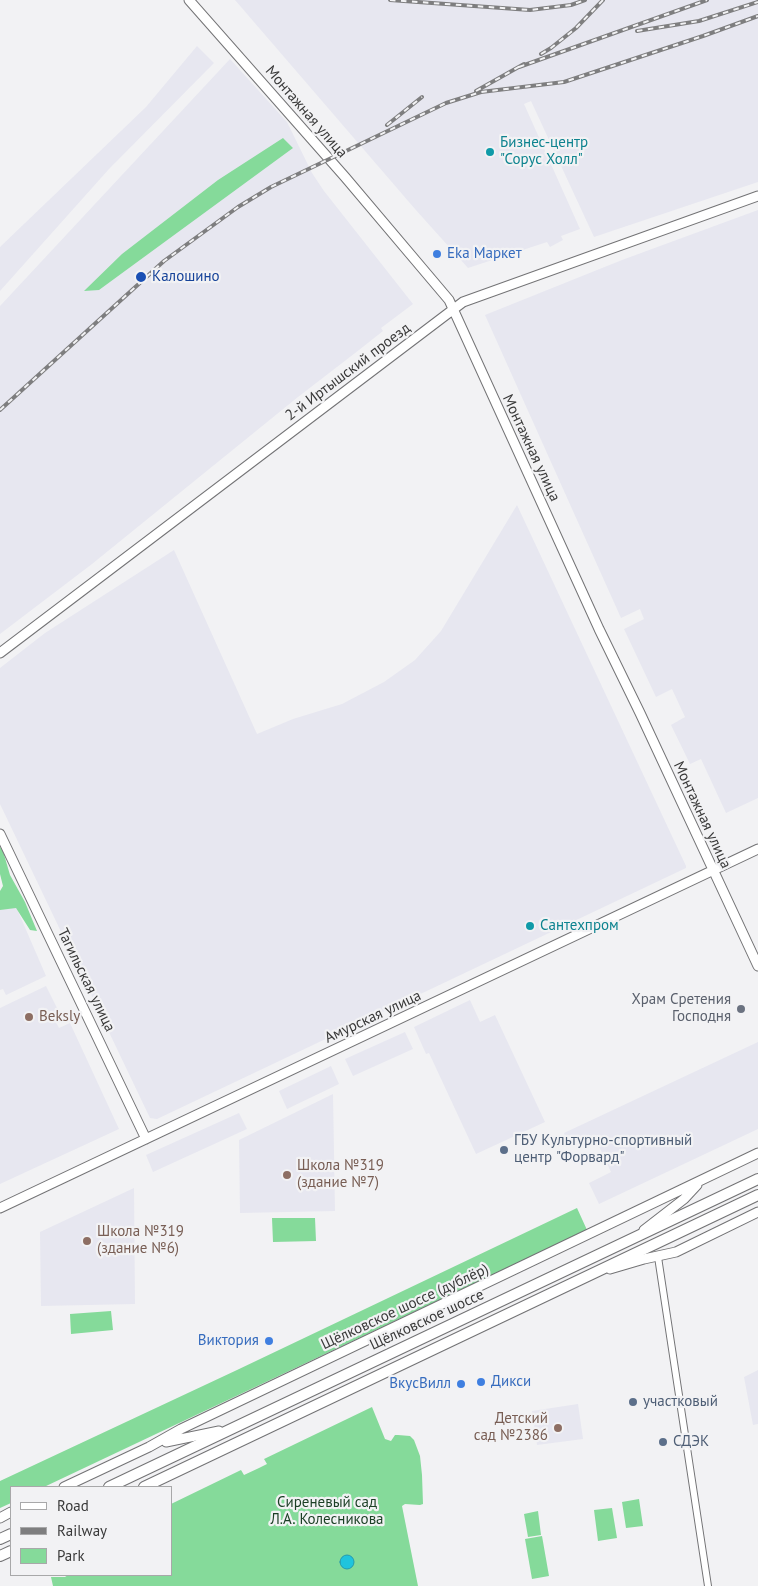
<!DOCTYPE html>
<html>
<head>
<meta charset="utf-8">
<style>
	body { margin:0 }
	#map { position:relative; width:758px; height:1586px; overflow:hidden; background:#f2f2f4; font-family:"PT Sans",sans-serif }
	canvas { display:block }
	.legend { position:absolute; left:10px; top:1486px; width:162px; height:90px; box-sizing:border-box; background:#f2f2f4; border:1px solid #a8a8a9; margin:0; padding:6px 9px; list-style:none; font-size:15px; color:#393939 }
	.legend li { display:flex; align-items:center; gap:10px; height:25px }
	.legend b { width:25px; border:1px solid #a8a8a9 }
</style>
</head>
<body>
<div id="map">
<canvas width="758" height="1586"></canvas>
<ul class="legend">
<li><b style="height:6px;background:#fff"></b>Road</li>
<li><b style="height:6px;background:#7e7e7f"></b>Railway</li>
<li><b style="height:14px;background:#85da9a"></b>Park</li>
</ul>
</div>
<script>
const context = document.querySelector('canvas').getContext('2d');
context.lineJoin = 'round';
function fill(path, color) { context.fillStyle = color; context.fill(path, 'evenodd'); }
const toPath = rows => new Path2D(rows.map(r => 'M' + r).join(''));
function stroke(path, color, width, dash) { context.strokeStyle = color; context.lineWidth = width; context.lineCap = dash ? 'butt' : 'round'; context.setLineDash(dash || []); context.stroke(path); }
function write(font, color, halo, rows, align = 'center') {
  context.font = font + ' "PT Sans",sans-serif'; context.lineWidth = 4.5; context.setLineDash([]); context.textBaseline = 'middle'; context.strokeStyle = halo; context.fillStyle = color; for (const [text, x, y, turn = 0] of rows) {
    context.save(); context.translate(x, y); context.rotate((+turn || 0) * Math.PI / 180); context.textAlign = isNaN(turn) ? turn : align; if (halo) context.strokeText(text, 0, 0); context.fillText(text, 0, 0); context.restore();
  }
}
fill(toPath([
	[235,0,758,0,758,182,594,237,531,101,524,104,580,229,561,236,563,240,550,247,547,242,468,268,415,209],
	[197,46,214,63,109,169,0,291,0,247,146,107],
	[230,59,287,122,312,173,324,191,413,304,381,328,383,331,359,350,298,397,92,564,0,634,0,306],
	[758,210,758,798,726,813,701,759,690,764,671,725,685,717,672,689,656,697,624,629,644,619,640,609,621,618,485,315,622,260],
	[517,505,686,866,686,868,157,1119,150,1118,0,804,0,668,45,633,174,550,257,734,293,719,342,704,384,682,415,660,441,631],
	[11,895,46,976,6,995,3,989,0,990,0,901],
	[46,986,61,1016,56,1018,56,1022,59,1028,70,1023,119,1129,0,1184,0,1008],
	[470,1000,480,1022,495,1015,545,1122,476,1154,429,1053,426,1054,414,1027],
	[405,1032,413,1049,353,1076,345,1059],
	[758,1042,758,1129,599,1204,589,1183,611,1172,596,1140,588,1144,585,1137,565,1145,563,1139,566,1138,564,1133],
	[331,1066,339,1084,287,1109,279,1091],
	[333,1094,335,1211,240,1213,239,1140],
	[239,1113,247,1129,153,1172,146,1155],
	[134,1188,135,1304,41,1306,40,1232],
	[758,1370,758,1424,753,1425,744,1377],
	[578,1404,583,1439,537,1445,532,1411]
]), '#e7e7f0');
fill(toPath([
	[283,138,293,148,99,290,84,291,122,254,218,180],
	[0,847,3,851,10,875,25,902,37,931,30,930,16,908,0,910,0,891,3,886,0,874],
	[577,1208,587,1230,44,1487,11,1487,11,1503,0,1508,0,1481,237,1370],
	[272,1218,315,1218,316,1241,273,1242],
	[111,1311,113,1330,71,1334,70,1314],
	[372,1407,385,1439,391,1441,395,1435,398,1435,410,1436,414,1440,420,1456,422,1475,423,1504,420,1505,405,1504,402,1506,418,1586,53,1586,51,1577,65,1577,68,1575,171,1575,171,1504,241,1470,244,1475,259,1468,267,1464,264,1459],
	[639,1499,643,1526,626,1528,622,1502],
	[612,1508,617,1538,598,1541,594,1510],
	[538,1511,541,1535,528,1537,524,1514],
	[542,1536,549,1576,532,1579,525,1539]
]), '#85da9a');
const water = toPath([
	'340 1562a7 7 0 1 1 14 0a7 7 0 1 1-14 0Z'
]);
fill(water, '#1fc4dd');
stroke(water, '#279aac', 1);
const street = toPath([
	[658,1257,708,1586]
]);
const secondary = toPath([
	[189,0,345,177,449,300,599,629,640,713,758,966],
	[0,653,463,302,758,196],
	[0,834,146,1139],
	[0,1208,758,849],
	[644,1230,684,1199,697,1185],
	[610,1269,644,1259,676,1252,758,1212],
	[166,1442,219,1431],
	[64,1487,149,1447,181,1429,758,1153],
	[0,1518,11,1512]
]);
const primary = toPath([
	[109,1487,758,1179],
	[144,1487,758,1195],
	[0,1539,11,1534],
	[0,1556,11,1551]
]);
stroke(street, '#737375', 8);
stroke(secondary, '#737375', 11);
stroke(primary, '#737375', 12);
stroke(street, '#fff', 6);
stroke(secondary, '#fff', 9);
stroke(primary, '#fff', 10);
const rail = toPath([
	[390,0,530,10,571,5,585,0],
	[637,31,699,21,758,2],
	[541,54,551,48,576,28,603,0],
	[519,67,707,0],
	[476,91,524,64],
	[387,125,422,97],
	[0,410,164,261,238,207,271,187,446,103,481,92,564,82,703,36,758,16]
]);
stroke(rail, '#7e7e7f', 4);
stroke(rail, '#f2f2f4', 2, [5.5]);
for (const [x, y, r, color] of [
	[490,152,5,"#0f9aa8"],
	[437,254,5,"#3f7fe0"],
	[141,277,6,"#1a4fb4"],
	[530,926,5,"#0f9aa8"],
	[741,1009,5,"#6b7280"],
	[29,1017,5,"#8d6e63"],
	[504,1150,5,"#5c6f8a"],
	[287,1175,5,"#8d6e63"],
	[87,1241,5,"#8d6e63"],
	[269,1341,5,"#3f7fe0"],
	[481,1382,5,"#3f7fe0"],
	[461,1384,5,"#3f7fe0"],
	[633,1402,5,"#5c6f8a"],
	[558,1428,5,"#8d6e63"],
	[663,1442,5,"#5c6f8a"]
]) { const dot = new Path2D(); dot.arc(x, y, r, 0, 2 * Math.PI); context.fillStyle = color; context.fill(dot); stroke(dot, '#f2f2f4', 2); }
write('15px', '#393939', '#f2f2f4', [
	["Монтажная улица",306,112,49],
	["2-й Иртышский проезд",348,372,-37],
	["Монтажная улица",531,448,65],
	["Монтажная улица",702,815,65],
	["Тагильская улица",86,980,64],
	["Амурская улица",373,1017,-25],
	["Щёлковское шоссе (дублёр)",405,1307,-25],
	["Щёлковское шоссе",427,1320,-25]
]);
write('15px', '#0d838f', '#f2f2f4', [
	["Бизнес-центр",500,143],
	["\"Сорус Холл\"",500,160],
	["Сантехпром",540,926]
], 'left');
write('15px', '#366cbe', '#f2f2f4', [
	["Eka Маркет",447,254],
	["Виктория",259,1341,"right"],
	["Дикси",491,1382],
	["ВкусВилл",451,1384,"right"]
], 'left');
write('15px', '#164399', '#f2f2f4', [
	["Калошино",152,277]
], 'left');
write('15px', '#5b616d', '#f2f2f4', [
	["Храм Сретения",731,1000],
	["Господня",731,1017]
], 'right');
write('15px', '#785e54', '#f2f2f4', [
	["Beksly",39,1017],
	["Школа №319",297,1166],
	["(здание №7)",297,1183],
	["Школа №319",97,1232],
	["(здание №6)",97,1249],
	["Детский",548,1419,"right"],
	["сад №2386",548,1436,"right"]
], 'left');
write('15px', '#4e5e75', '#f2f2f4', [
	["ГБУ Культурно-спортивный",514,1141],
	["центр \"Форвард\"",514,1158],
	["участковый",643,1402],
	["СДЭК",673,1442]
], 'left');
write('15px', '#1b3f25', '#f2f2f4', [
	["Сиреневый сад",327,1503],
	["Л.А. Колесникова",327,1520]
]);
</script>
</body>
</html>
